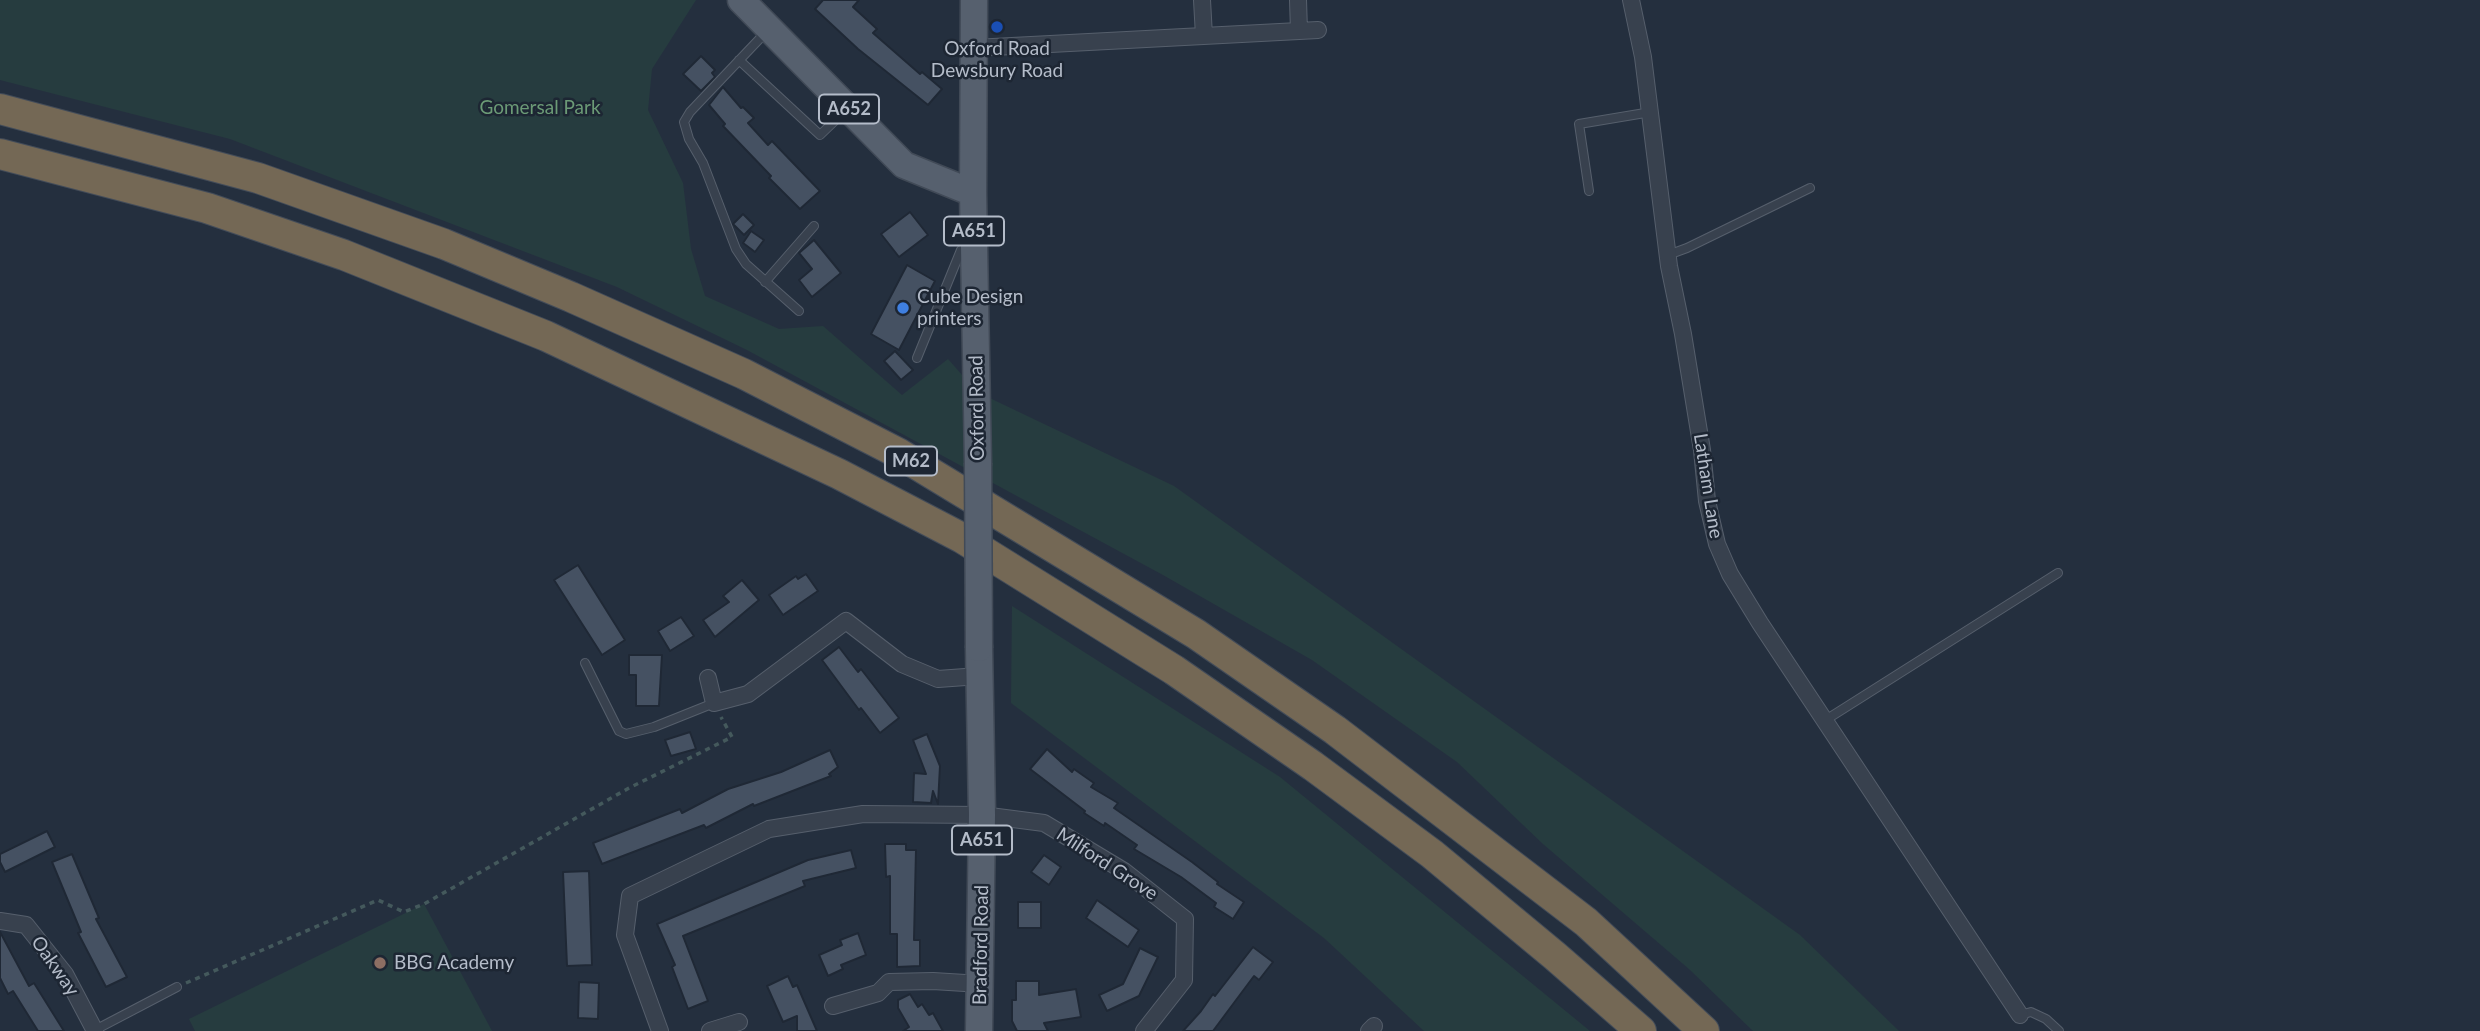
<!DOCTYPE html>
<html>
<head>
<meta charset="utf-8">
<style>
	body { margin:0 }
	canvas { display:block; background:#242f3e }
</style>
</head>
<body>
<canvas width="2480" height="1031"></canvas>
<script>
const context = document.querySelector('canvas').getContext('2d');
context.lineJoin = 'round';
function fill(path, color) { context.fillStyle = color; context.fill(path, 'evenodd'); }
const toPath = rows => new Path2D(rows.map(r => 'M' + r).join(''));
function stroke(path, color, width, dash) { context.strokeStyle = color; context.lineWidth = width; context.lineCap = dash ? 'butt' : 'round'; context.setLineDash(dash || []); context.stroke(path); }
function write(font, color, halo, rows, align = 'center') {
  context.font = font + ' Lato,sans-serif'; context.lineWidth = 5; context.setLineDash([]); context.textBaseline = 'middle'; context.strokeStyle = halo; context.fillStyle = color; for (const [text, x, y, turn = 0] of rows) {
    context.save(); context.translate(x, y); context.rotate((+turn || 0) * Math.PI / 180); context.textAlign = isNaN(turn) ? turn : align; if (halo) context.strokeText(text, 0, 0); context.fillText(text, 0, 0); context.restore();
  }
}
fill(toPath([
	[0,0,696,0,652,69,648,110,683,183,691,249,705,296,779,329,823,326,902,395,948,359,977,392,1174,486,1800,935,1899,1031,1753,1031,1689,969,1543,844,1457,762,1312,660,1163,575,747,350,617,287,230,139,0,80],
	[1012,606,1280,777,1590,1031,1424,1031,1324,938,1011,703],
	[424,904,492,1031,195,1031,189,1019]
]), '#263c3f');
const building = toPath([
	[823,0,859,0,853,7,877,29,873,33,920,74,922,72,942,89,928,105,858,49,815,9,823,0],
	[701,56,715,70,712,73,715,77,701,91,683,74,701,56],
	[723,87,741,108,743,107,754,118,748,123,768,145,772,141,820,191,800,209,769,178,771,176,723,126,725,124,709,105,723,87],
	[910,212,928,235,899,257,881,234,910,212],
	[743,214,754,225,744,235,733,224,743,214],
	[751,231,764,240,755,252,743,243,751,231],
	[814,240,841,273,812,297,799,280,812,269,799,253,814,240],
	[907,265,935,281,899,350,871,334,907,265],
	[895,351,913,370,901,380,884,361,895,351],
	[578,565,625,640,602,655,554,580,578,565],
	[806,574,818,591,783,615,769,595,796,576,798,579,806,574],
	[742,580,759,600,715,637,703,620,729,602,723,596,742,580],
	[681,617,694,636,670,651,658,631,681,617],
	[839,647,858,672,861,669,899,718,880,733,861,708,859,710,822,660,839,647],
	[629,655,662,655,659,706,636,706,636,675,629,675,629,655],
	[690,732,696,749,671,756,665,740,690,732],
	[927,734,940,766,938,804,933,791,931,803,913,802,914,773,926,774,913,740,927,734],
	[1047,749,1072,772,1074,769,1094,783,1091,787,1118,803,1114,808,1192,862,1218,882,1217,884,1244,902,1233,919,1214,907,1216,903,1181,877,1134,849,1137,845,1105,823,1104,826,1084,813,1085,811,1030,769,1047,749],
	[830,750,838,767,829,774,831,776,754,806,753,804,706,828,704,825,602,864,593,843,680,809,682,813,728,789,781,772,830,750],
	[47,831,55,847,5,872,0,862,0,854,47,831],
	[885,844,906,844,906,850,916,850,914,940,920,940,920,966,897,967,897,934,890,934,890,876,886,877,885,844],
	[851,850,856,868,803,881,805,886,683,936,708,1001,688,1009,672,967,675,965,657,924,808,860,851,850],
	[72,854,99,918,96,919,127,977,106,987,78,933,81,932,52,862,72,854],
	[1044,855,1061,867,1049,885,1031,872,1044,855],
	[589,871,592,965,567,966,563,872,589,871],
	[1097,900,1139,930,1128,947,1086,918,1097,900],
	[1018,902,1041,902,1041,928,1018,928,1018,902],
	[0,932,29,986,34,983,64,1031,38,1031,13,991,8,994,0,978,0,932],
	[858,933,866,955,841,965,843,969,828,976,819,955,842,945,840,940,858,933],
	[1253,947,1273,962,1259,980,1254,976,1213,1031,1183,1031,1201,1011,1213,994,1215,996,1253,947],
	[1140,948,1158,957,1139,996,1107,1011,1099,995,1123,984,1140,948],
	[788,976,793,987,797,985,817,1031,797,1031,797,1016,783,1022,767,986,788,976],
	[1016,981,1039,981,1039,995,1076,989,1081,1017,1044,1023,1048,1031,1017,1031,1012,1021,1012,1000,1016,1000,1016,981],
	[579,982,599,983,598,1019,578,1018,579,982],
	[910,994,918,1007,922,1004,929,1015,933,1013,943,1031,903,1031,909,1027,898,1008,898,1000,910,994]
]);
fill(building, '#455162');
stroke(building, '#1f2835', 2);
const service = toPath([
	[767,31,690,112,684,122,689,139,703,163,736,249,746,264,799,311],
	[739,60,820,135,845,111],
	[1589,191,1579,124,1651,112],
	[1668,255,1687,248,1810,188],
	[765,282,814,226],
	[917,358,961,250,968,247],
	[585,663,619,731,626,734,654,727,714,703],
	[1824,721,2058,573],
	[2020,1015,2031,1012,2046,1019,2059,1031],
	[95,1030,177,987]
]);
const minor = toPath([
	[1202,0,1204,36],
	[1298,0,1299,31],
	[1631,0,1643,57,1669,266,1683,334,1702,450,1707,501,1717,544,1730,574,1760,623,2020,1015],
	[974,48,1318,30],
	[708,678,714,703,748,694,846,621,902,664,938,679,979,676],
	[0,921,26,925,65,974,95,1031],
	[833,1006,878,993,889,982,933,981,981,984],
	[660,1031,625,935,630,896,769,829,863,814,982,815,1044,823,1124,871,1185,919,1184,980,1144,1031],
	[710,1031,739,1022],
	[1369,1031,1374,1026]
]);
const primary = toPath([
	[741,0,904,165,973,193],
	[974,0,973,193,978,463],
	[979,648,982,815,979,1031]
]);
const motorway = toPath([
	[0,109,258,178,444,244,571,297,744,374,898,453,1196,634,1335,730,1586,922,1704,1031],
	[0,154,207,208,344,255,546,336,839,474,962,538,1174,670,1313,766,1432,854,1555,956,1641,1031]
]);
stroke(service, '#565f6c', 10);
stroke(minor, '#565f6c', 18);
stroke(primary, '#414a57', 29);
stroke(motorway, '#434c59', 32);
stroke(toPath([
	[186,983,378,900,404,912,424,904,629,788,732,737,721,717]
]), '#44595c', 3.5, [5, 5]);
stroke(service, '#38414e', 8);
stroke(minor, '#38414e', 16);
stroke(primary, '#56606e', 26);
stroke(motorway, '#746855', 30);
const primaryBridge = toPath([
	[978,463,979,648]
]);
stroke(primaryBridge, '#414a57', 29, []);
stroke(primaryBridge, '#56606e', 26);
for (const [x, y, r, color] of [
	[997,27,7,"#1a4fb4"],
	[903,308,7,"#3f7fe0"],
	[380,963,7,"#8d6e63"]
]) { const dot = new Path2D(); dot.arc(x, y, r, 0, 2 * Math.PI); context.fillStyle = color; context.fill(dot); stroke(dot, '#1d2633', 2.5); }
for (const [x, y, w] of [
	[849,109,60],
	[974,231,60],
	[911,461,52],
	[982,840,60]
]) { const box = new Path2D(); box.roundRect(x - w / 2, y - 14.5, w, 29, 5); context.fillStyle = '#1d2633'; context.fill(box); stroke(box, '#b4bcc9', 2); }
write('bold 18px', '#b4bcc9', null, [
	["A652",849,109],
	["A651",974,231],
	["M62",911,461],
	["A651",982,840]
]);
write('19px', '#b4bcc9', '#1d2633', [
	["Oxford Road",997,49,"center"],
	["Dewsbury Road",997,71,"center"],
	["Cube Design",917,297],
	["printers",917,319],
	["BBG Academy",394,963]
], 'left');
write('19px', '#6b9a76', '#1d2633', [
	["Gomersal Park",540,108]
]);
write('19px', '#b4bcc9', '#1d2633', [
	["Oxford Road",977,408,-91],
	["Latham Lane",1708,486,81],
	["Milford Grove",1107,864,33],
	["Bradford Road",981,945,-89],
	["Oakway",55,966,55]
]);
</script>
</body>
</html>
